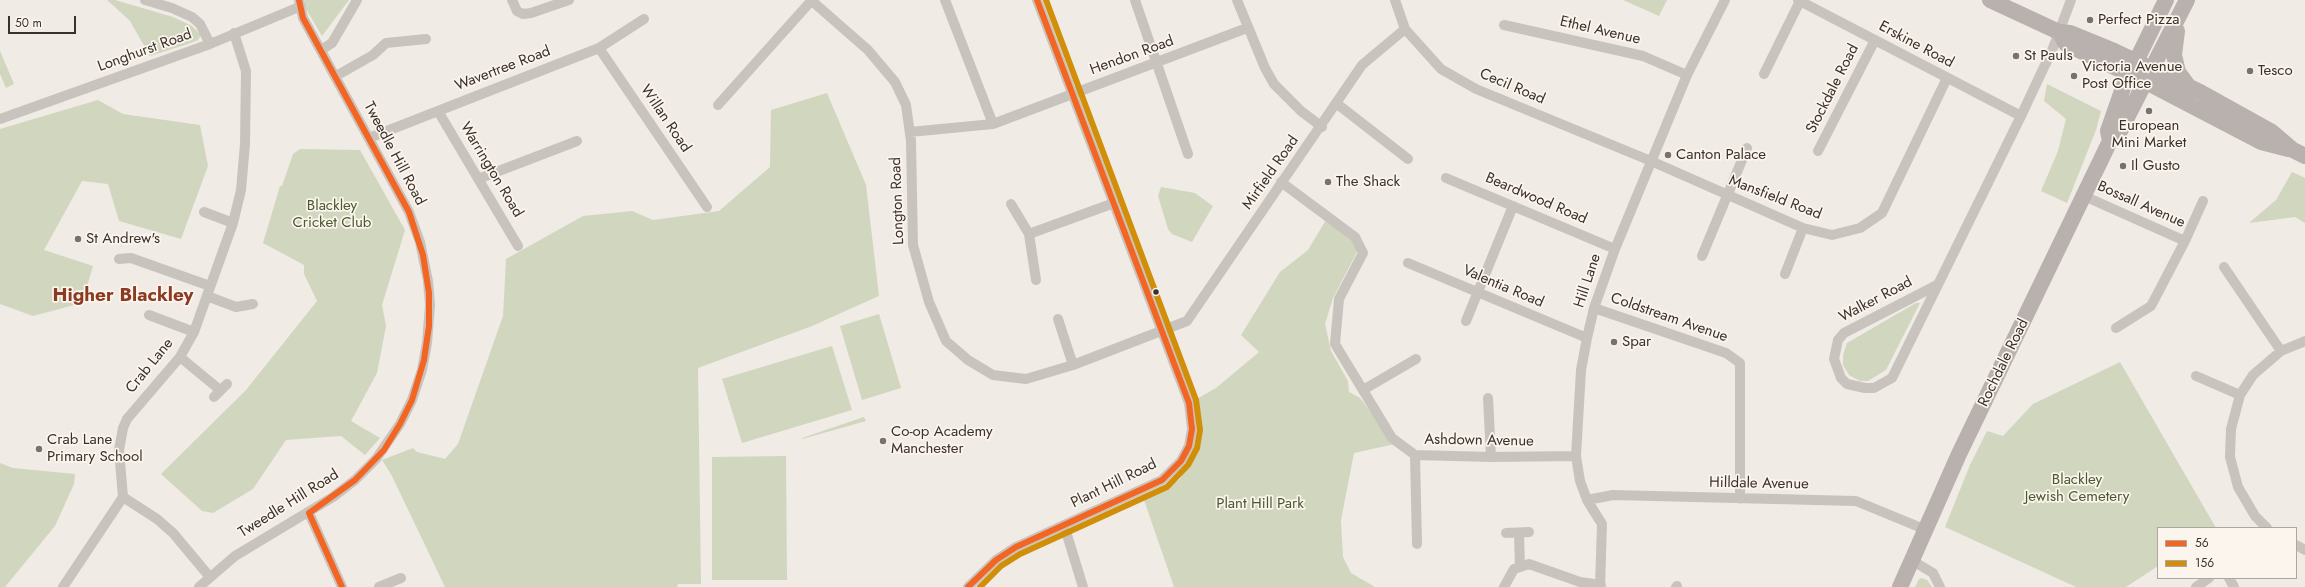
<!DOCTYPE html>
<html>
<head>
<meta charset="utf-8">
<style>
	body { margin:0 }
	#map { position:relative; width:2305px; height:587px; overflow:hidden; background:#f0ebe5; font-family:Jost,sans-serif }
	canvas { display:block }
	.legend { position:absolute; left:2157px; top:527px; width:140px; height:52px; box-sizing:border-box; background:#fbf5ee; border:1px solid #aea6a0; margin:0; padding:5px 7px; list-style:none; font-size:12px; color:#3b302b }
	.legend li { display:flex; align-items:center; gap:8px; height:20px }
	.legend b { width:20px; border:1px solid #aea6a0 }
	.scale { position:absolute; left:8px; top:16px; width:68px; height:18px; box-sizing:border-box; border:2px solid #3b302b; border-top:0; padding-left:5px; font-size:12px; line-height:14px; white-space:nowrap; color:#3b302b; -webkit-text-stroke:3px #fbf5ee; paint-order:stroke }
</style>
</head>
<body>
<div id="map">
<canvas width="2305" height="587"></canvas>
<ul class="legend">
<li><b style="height:5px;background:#f26522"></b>56</li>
<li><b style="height:5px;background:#d18e09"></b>156</li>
</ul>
<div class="scale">50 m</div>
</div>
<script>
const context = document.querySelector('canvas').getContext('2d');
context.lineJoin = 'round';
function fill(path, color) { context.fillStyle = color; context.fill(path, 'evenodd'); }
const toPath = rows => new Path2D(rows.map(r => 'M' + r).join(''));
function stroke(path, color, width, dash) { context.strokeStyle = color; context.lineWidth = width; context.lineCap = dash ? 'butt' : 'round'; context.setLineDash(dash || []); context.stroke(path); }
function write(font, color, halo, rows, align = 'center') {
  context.font = font + ' Jost,sans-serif'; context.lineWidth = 3.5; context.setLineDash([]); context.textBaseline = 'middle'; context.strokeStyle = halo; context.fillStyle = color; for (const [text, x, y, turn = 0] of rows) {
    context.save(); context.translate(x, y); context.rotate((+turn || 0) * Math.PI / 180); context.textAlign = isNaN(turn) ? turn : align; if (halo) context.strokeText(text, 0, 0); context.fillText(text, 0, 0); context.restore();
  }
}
fill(toPath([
	[107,0,115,0,173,17,192,26,201,35,198,40,188,44,150,56,130,21],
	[305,0,349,0,322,36,303,4],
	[1623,0,1667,0,1659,16],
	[0,51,14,84,6,88,0,74],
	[2047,84,2101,111,2096,130,2067,203,2041,191,2058,151,2066,119,2044,101],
	[827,93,866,185,879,296,812,326,698,368,701,584,678,584,677,587,445,587,392,476,382,460,413,448,417,452,445,459,458,444,503,316,506,259,583,216,632,211,653,220,719,211,770,167,771,110],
	[98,100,123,114,200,125,208,166,181,239,119,221,108,184,82,181,44,250,93,266,82,303,33,316,0,304,0,129],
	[300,149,360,150,405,230,382,305,386,326,377,373,351,421,380,438,365,455,341,436,286,440,253,489,213,513,202,511,161,474,246,390,317,301,304,274,304,265,263,243,280,186,282,186,293,154],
	[2292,172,2305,178,2305,223,2295,217,2249,223,2276,200],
	[1161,187,1195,193,1213,206,1192,242,1172,234,1168,229,1158,196],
	[1326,220,1351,237,1357,252,1333,298,1325,324,1331,351,1348,381,1349,392,1360,398,1395,444,1354,453,1341,520,1343,557,1351,573,1375,587,1174,587,1144,500,1160,493,1180,479,1193,454,1200,426,1195,400,1216,388,1259,352,1241,335,1280,272,1308,250],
	[1916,303,1920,303,1886,370,1868,381,1860,381,1849,375,1843,365,1843,355,1847,343],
	[879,314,901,388,862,400,840,326],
	[832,346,852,410,742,443,722,379],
	[2120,362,2216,528,2158,528,2158,566,2126,587,2076,587,1945,527,1970,465,1987,431,2003,436,2033,404],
	[864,417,866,421,802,439,802,438],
	[786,456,787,580,712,580,712,457],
	[0,463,13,468,75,474,74,484,55,526,5,587,0,587],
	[1922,578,1927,580,1932,587,1915,587,1919,579]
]), '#d1d6bf');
stroke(toPath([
	[145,0,172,8,192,17,200,24,210,44],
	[512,0,517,11,523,14,531,13,569,0],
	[945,0,993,124],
	[1135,0,1188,154],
	[1237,0,1265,68,1274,84,1301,111,1322,127],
	[1395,0,1405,29,1441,69,1476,89,1651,161,1803,228,1832,235,1860,228,1882,213,1947,78],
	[1798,0,2021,116],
	[812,1,868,50,895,82,906,105,911,141,913,245,929,302,946,341,968,360,993,375,1026,379,1073,365,1187,321,1362,65,1405,29],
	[1504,25,1643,56,1687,75],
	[599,48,707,207],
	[321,50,332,43,357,0],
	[1764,74,1800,1],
	[336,76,373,55,386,43,426,39],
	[1336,103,1408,159],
	[718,105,812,0],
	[438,111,518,246],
	[0,119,210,44,299,7],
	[910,132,993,124,1247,28],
	[369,138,599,48,644,19],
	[1818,151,1875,40],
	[1446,178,1615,249],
	[478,179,577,141],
	[1281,182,1355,237,1363,253,1339,299,1335,344,1392,438,1415,455,1491,457,1576,456],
	[2084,196,2185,241],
	[1011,204,1029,234],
	[204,212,233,223],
	[1702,256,1747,148],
	[119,259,131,258,210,286],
	[1408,263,1587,338],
	[2224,267,2281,351],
	[1785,274,1803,228],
	[1036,280,1029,234,1114,203],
	[1937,285,1844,333,1838,340,1834,359,1841,378,1847,384,1865,388,1874,388,1892,378,2021,116,2053,48,2071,0],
	[207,296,236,307,253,304],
	[1594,308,1726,353,1740,363,1740,499],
	[149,315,194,332],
	[1058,319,1073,365],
	[1466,321,1513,206],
	[2116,328,2151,306,2185,241,2203,201],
	[180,357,220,390],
	[2196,376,2240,395],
	[1363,390,1416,359],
	[214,397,227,384],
	[1488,398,1491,457],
	[1415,455,1417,544],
	[123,497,157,519,173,533,209,576],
	[1587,500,1613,495,1856,501,1924,529],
	[309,513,342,587],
	[1064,525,1083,587],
	[2267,528,2255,516,2238,487,2230,457,2231,429,2240,395,2253,375,2281,351,2305,341],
	[1506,533,1529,532],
	[1519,533,1520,567],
	[2296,545,2305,550],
	[1911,560,1933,573,1940,587],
	[2229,578,2234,587],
	[63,587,123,497,119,450,123,428,127,419,180,357,194,332,233,223,241,190,245,144,246,71,234,33],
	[199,587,235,556,333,497,355,480,376,459,400,424,412,400,422,370,427,343,430,305,428,281,420,242,409,212,303,18,299,0],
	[379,587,401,578],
	[968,587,996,560,1016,547,1162,480,1181,461,1189,446,1192,429,1189,403,1037,0],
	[1504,587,1514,569,1529,564,1580,582,1601,585],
	[1600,587,1602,524,1587,500,1580,481,1576,456,1581,370,1587,338,1594,308,1615,249,1687,75,1725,0],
	[1676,587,1677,586],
	[2196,587,2209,578]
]), '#c9c3be', 10);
stroke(toPath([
	[1990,0,2059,32,2070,33,2114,51,2200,92,2272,132,2293,150,2305,156],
	[2177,31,2174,55,2178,72,2189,87],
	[2059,32,2066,44,2146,82,2261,142,2288,149],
	[2110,141,2108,131,2123,88,2166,0],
	[1900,587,1959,454,2110,141,2118,135,2187,0]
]), '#b8b1ad', 16);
stroke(toPath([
	[299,0,303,18,409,212,423,255,429,293,429,326,424,360,412,400,400,424,384,450,355,480,309,513,342,587],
	[968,587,996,560,1016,547,1162,480,1181,461,1189,446,1192,429,1189,403,1037,0]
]), '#f26522', 6);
stroke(toPath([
	[980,587,1001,566,1020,554,1167,487,1188,465,1197,448,1200,430,1196,400,1046,0]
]), '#d18e09', 6);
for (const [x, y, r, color] of [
	[2090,20,4,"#7a716c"],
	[2016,56,4,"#7a716c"],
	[2250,71,4,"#7a716c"],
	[2074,76,4,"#7a716c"],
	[2149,111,4,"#7a716c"],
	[1668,155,4,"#7a716c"],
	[2123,166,4,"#7a716c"],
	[1328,182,4,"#7a716c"],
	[78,239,4,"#7a716c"],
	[1156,292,3.5,"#3b302b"],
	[1614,342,4,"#7a716c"],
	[883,441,4,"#7a716c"],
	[39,449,4,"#7a716c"]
]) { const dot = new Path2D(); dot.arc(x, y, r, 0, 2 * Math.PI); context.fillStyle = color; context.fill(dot); stroke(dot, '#fbf5ee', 1.5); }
write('15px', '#3b302b', '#fbf5ee', [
	["Perfect Pizza",2098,20],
	["St Pauls",2024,56],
	["Victoria Avenue",2082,67],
	["Post Office",2082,84],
	["Tesco",2258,71],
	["European",2149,126,"center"],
	["Mini Market",2149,143,"center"],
	["Canton Palace",1676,155],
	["Il Gusto",2131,166],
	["The Shack",1336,182],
	["St Andrew's",86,239],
	["Spar",1622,342],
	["Co-op Academy",891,432],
	["Manchester",891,449],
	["Crab Lane",47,440],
	["Primary School",47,457]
], 'left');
write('15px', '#3b302b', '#fbf5ee', [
	["Ethel Avenue",1600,31,13],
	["Erskine Road",1916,45,28],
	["Longhurst Road",145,51,-20],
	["Hendon Road",1132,56,-20],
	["Wavertree Road",503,69,-21],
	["Cecil Road",1512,87,23],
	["Stockdale Road",1833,89,-63],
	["Willan Road",665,119,56],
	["Tweedle Hill Road",394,154,62],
	["Warrington Road",491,170,59],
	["Mirfield Road",1271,173,-55],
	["Mansfield Road",1775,198,21],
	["Beardwood Road",1536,199,23],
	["Longton Road",898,201,-92],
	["Bossall Avenue",2141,205,24],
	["Hill Lane",1588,281,-72],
	["Valentia Road",1503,287,23],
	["Walker Road",1876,300,-28],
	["Coldstream Avenue",1669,318,19],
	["Rochdale Road",2004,363,-64],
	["Crab Lane",150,366,-51],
	["Ashdown Avenue",1479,441,1],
	["Plant Hill Road",1114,484,-26],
	["Hilldale Avenue",1759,484,1],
	["Tweedle Hill Road",289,504,-32]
]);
write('15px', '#4a5a2e', '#fbf5ee', [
	["Blackley",332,206],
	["Cricket Club",332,223],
	["Blackley",2077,480],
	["Jewish Cemetery",2077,497],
	["Plant Hill Park",1260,504]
]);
write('bold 19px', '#8c3b22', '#fbf5ee', [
	["Higher Blackley",123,296]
]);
</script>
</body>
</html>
